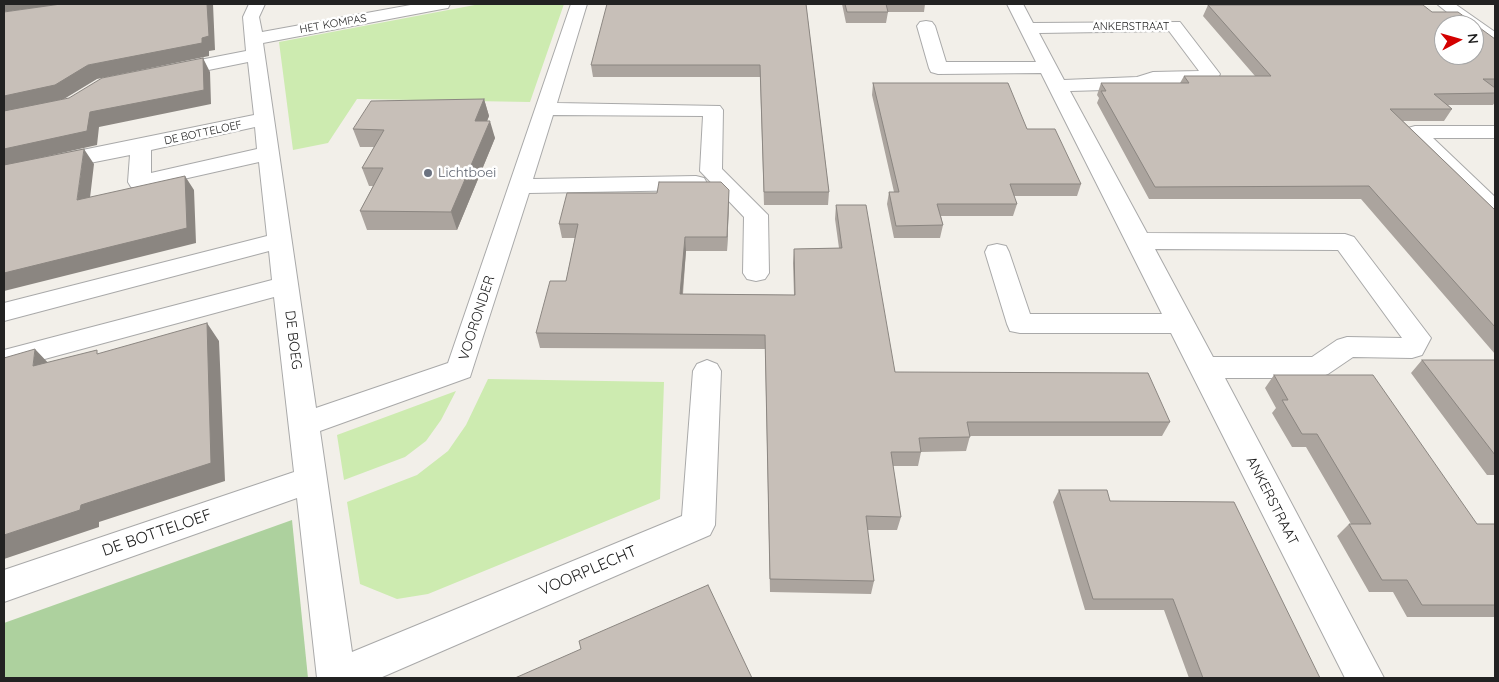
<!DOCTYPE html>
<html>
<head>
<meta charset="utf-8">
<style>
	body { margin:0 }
	#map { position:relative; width:1499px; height:682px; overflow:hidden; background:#f2efe9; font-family:Quicksand,sans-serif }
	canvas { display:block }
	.frame { position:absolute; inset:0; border:5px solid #222; pointer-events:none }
	.north { position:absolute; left:1434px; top:15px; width:50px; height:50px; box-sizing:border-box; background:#fff; border:1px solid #a7a7a7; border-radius:50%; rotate:84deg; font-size:14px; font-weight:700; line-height:20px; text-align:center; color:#222 }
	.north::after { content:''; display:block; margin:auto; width:18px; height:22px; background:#d40000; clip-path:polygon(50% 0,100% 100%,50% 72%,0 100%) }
</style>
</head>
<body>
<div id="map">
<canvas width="1499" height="682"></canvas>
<div class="frame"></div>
<div class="north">N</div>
</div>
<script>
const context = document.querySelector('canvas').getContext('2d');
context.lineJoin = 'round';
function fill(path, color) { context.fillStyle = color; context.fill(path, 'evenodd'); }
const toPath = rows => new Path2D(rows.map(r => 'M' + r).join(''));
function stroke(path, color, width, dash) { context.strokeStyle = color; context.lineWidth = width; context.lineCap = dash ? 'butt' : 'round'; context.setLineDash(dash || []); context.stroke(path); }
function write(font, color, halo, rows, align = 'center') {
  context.font = font + ' Quicksand,sans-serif'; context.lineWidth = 5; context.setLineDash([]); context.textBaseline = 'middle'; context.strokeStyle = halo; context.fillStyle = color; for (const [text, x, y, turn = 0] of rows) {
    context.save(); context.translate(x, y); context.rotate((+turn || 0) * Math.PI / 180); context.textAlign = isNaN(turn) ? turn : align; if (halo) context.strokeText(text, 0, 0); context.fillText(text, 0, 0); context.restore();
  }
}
fill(toPath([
	[480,4,564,4,530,102,357,99,328,143,293,150,279,42],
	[488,379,664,382,660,499,428,594,397,599,360,584,347,502,417,475,448,451,466,425],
	[456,391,441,420,426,441,405,457,344,480,337,435]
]), '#cdebb0');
fill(toPath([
	[292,520,308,678,4,678,4,623]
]), '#add19e');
const minor = toPath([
	[249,4,265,4,259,17,262,32,416,4,450,4,448,8,442,9,263,43,316,408,448,363,571,4,587,4,557,103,720,106,723,110,722,169,768,215,769,273,765,279,756,281,747,279,743,273,744,217,700,171,703,116,553,115,533,179,696,176,704,178,707,183,704,188,696,190,529,193,470,377,320,431,352,652,682,516,693,371,697,364,707,360,717,364,721,371,715,525,710,535,380,678,317,678,297,498,4,602,4,570,294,472,274,297,4,370,4,350,272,280,269,251,4,321,4,303,267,236,259,162,139,189,131,187,128,182,130,155,4,180,4,166,254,115,248,62,169,78,162,76,160,72,162,68,169,66,246,51,243,17,249,4],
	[255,127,257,149,151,173,151,150,255,127],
	[1007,4,1023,4,1033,23,1180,22,1220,74,1218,78,1196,83,1156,84,1140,89,1070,91,1147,233,1345,234,1354,237,1431,338,1422,355,1412,358,1353,357,1328,374,1318,378,1225,378,1384,678,1345,678,1171,333,1020,333,1010,331,1007,324,985,252,988,246,997,244,1006,246,1009,252,1030,314,1162,314,1041,73,938,74,931,72,929,68,917,26,920,22,926,21,932,22,935,26,946,62,1036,62,1007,4],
	[1169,31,1199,71,1153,72,1137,77,1064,80,1039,33,1169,31],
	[1155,249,1338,250,1402,338,1347,337,1337,340,1312,357,1213,357,1155,249],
	[1437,4,1455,4,1495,32,1495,45,1489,44,1474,33,1474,25,1463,25,1437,4],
	[1415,126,1495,126,1495,138,1433,138,1495,197,1495,217,1487,215,1408,136,1405,132,1408,128,1415,126]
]);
stroke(minor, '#a9a9a9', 2);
fill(minor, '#fff');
fill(toPath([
	[806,4,829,192,828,205,764,205,760,77,593,77,591,65],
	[842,4,925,4,924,12,888,12,886,23,846,23],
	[1208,5,1432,12,1495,39,1495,102,1493,105,1448,105,1452,109,1444,121,1403,121,1495,210,1495,354,1361,199,1149,199,1097,103,1099,98,1097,95,1101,83,1180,83,1184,76,1255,76,1203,16],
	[873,83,1027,129,1081,184,1077,196,1014,196,1017,204,1013,216,941,216,943,225,940,238,894,238,887,204,889,192,894,192,872,95],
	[484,99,489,116,487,121,495,138,457,230,367,230,360,211,373,186,369,186,362,168,374,147,360,147,353,129],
	[729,190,727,251,686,251,683,294,794,295,793,263,794,249,839,248,835,219,836,205,895,372,1170,422,1162,436,970,436,966,451,921,452,918,466,893,466,901,517,897,530,867,530,874,581,871,594,770,592,765,349,540,348,536,333,566,281,575,238,562,238,559,224,657,193],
	[1422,360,1495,360,1495,475,1487,475,1411,373],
	[1274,375,1477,524,1495,524,1495,617,1407,617,1393,592,1369,592,1337,536,1349,524,1351,524,1306,447,1292,447,1272,413,1276,408,1265,388],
	[1059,490,1110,501,1320,678,1189,678,1164,610,1085,610,1053,502]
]), '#aba49e');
fill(toPath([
	[4,4,66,4,4,12],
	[207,4,213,4,215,50,209,51,209,56,97,79,64,99,4,113,4,96,88,65,202,38],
	[203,58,210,72,211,104,99,127,97,145,4,166,4,149,90,112],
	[484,99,489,116,480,139,475,121],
	[490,121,495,138,457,230,451,212],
	[84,149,94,164,88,215,77,200],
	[185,176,194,190,196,243,4,291,4,273],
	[729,190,729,204,727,251,727,237],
	[685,237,686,251,681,309,680,294],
	[207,323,219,341,225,481,99,522,99,527,4,559,4,535,81,505],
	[35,349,52,367,33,366]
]), '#8b8681');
const building = toPath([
	[61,4,207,4,209,36,202,38,202,43,88,65,55,85,4,96,4,12,61,4],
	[607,4,806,4,829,192,764,192,760,65,591,65,607,4],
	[845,4,886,4,888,12,847,12,845,4],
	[1208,5,1423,5,1432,12,1458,12,1495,39,1495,79,1483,79,1495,88,1495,93,1434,94,1452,109,1390,109,1495,210,1495,327,1369,186,1155,187,1101,91,1106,91,1101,83,1189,83,1184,76,1271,76,1208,5],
	[1444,25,1474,25,1474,55,1444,55,1444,25],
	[203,58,204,90,90,112,87,131,4,149,4,111,69,98,102,78,203,58],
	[873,83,1008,83,1027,129,1055,129,1081,184,1010,184,1017,204,937,204,943,225,896,226,889,192,899,192,873,83],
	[484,99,475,121,490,121,451,212,360,211,383,168,362,168,384,130,353,129,371,101,484,99],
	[84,149,77,200,185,176,187,228,4,273,4,165,84,149],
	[659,182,721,182,729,190,727,237,685,237,680,294,795,295,794,249,842,248,836,205,866,205,895,372,1148,373,1170,422,967,422,970,437,919,438,921,452,891,452,901,517,866,516,874,581,770,579,765,335,536,333,550,281,566,281,578,224,559,224,567,193,657,193,659,182],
	[207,323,211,463,81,505,80,510,4,535,4,358,35,349,33,366,97,350,97,354,207,323],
	[1422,360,1495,360,1495,455,1422,360],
	[1274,375,1373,375,1477,524,1495,524,1495,605,1422,605,1407,580,1382,580,1349,524,1371,524,1317,434,1302,434,1282,400,1288,400,1274,375],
	[1059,490,1107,490,1110,501,1234,502,1320,678,1203,678,1173,599,1093,599,1059,490],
	[708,585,752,678,515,678,581,649,579,641,708,585]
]);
fill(building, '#c7bfb8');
stroke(building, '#8b8681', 1);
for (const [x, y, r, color] of [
	[428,173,5,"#6b7280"]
]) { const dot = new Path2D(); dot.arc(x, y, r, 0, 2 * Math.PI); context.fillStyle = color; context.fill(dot); stroke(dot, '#fff', 2); }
write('11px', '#222', '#fff', [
	["HET KOMPAS",333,24,-10],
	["ANKERSTRAAT",1131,27],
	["DE BOTTELOEF",203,133,-12]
]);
write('14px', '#5b616d', '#fff', [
	["Lichtboei",438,173]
], 'left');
write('14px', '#222', '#fff', [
	["VOORONDER",477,318,-72],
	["DE BOEG",293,340,83],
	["ANKERSTRAAT",1272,501,63]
]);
write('16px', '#222', '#fff', [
	["DE BOTTELOEF",157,533,-19],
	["VOORPLECHT",588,571,-23]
]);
</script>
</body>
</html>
